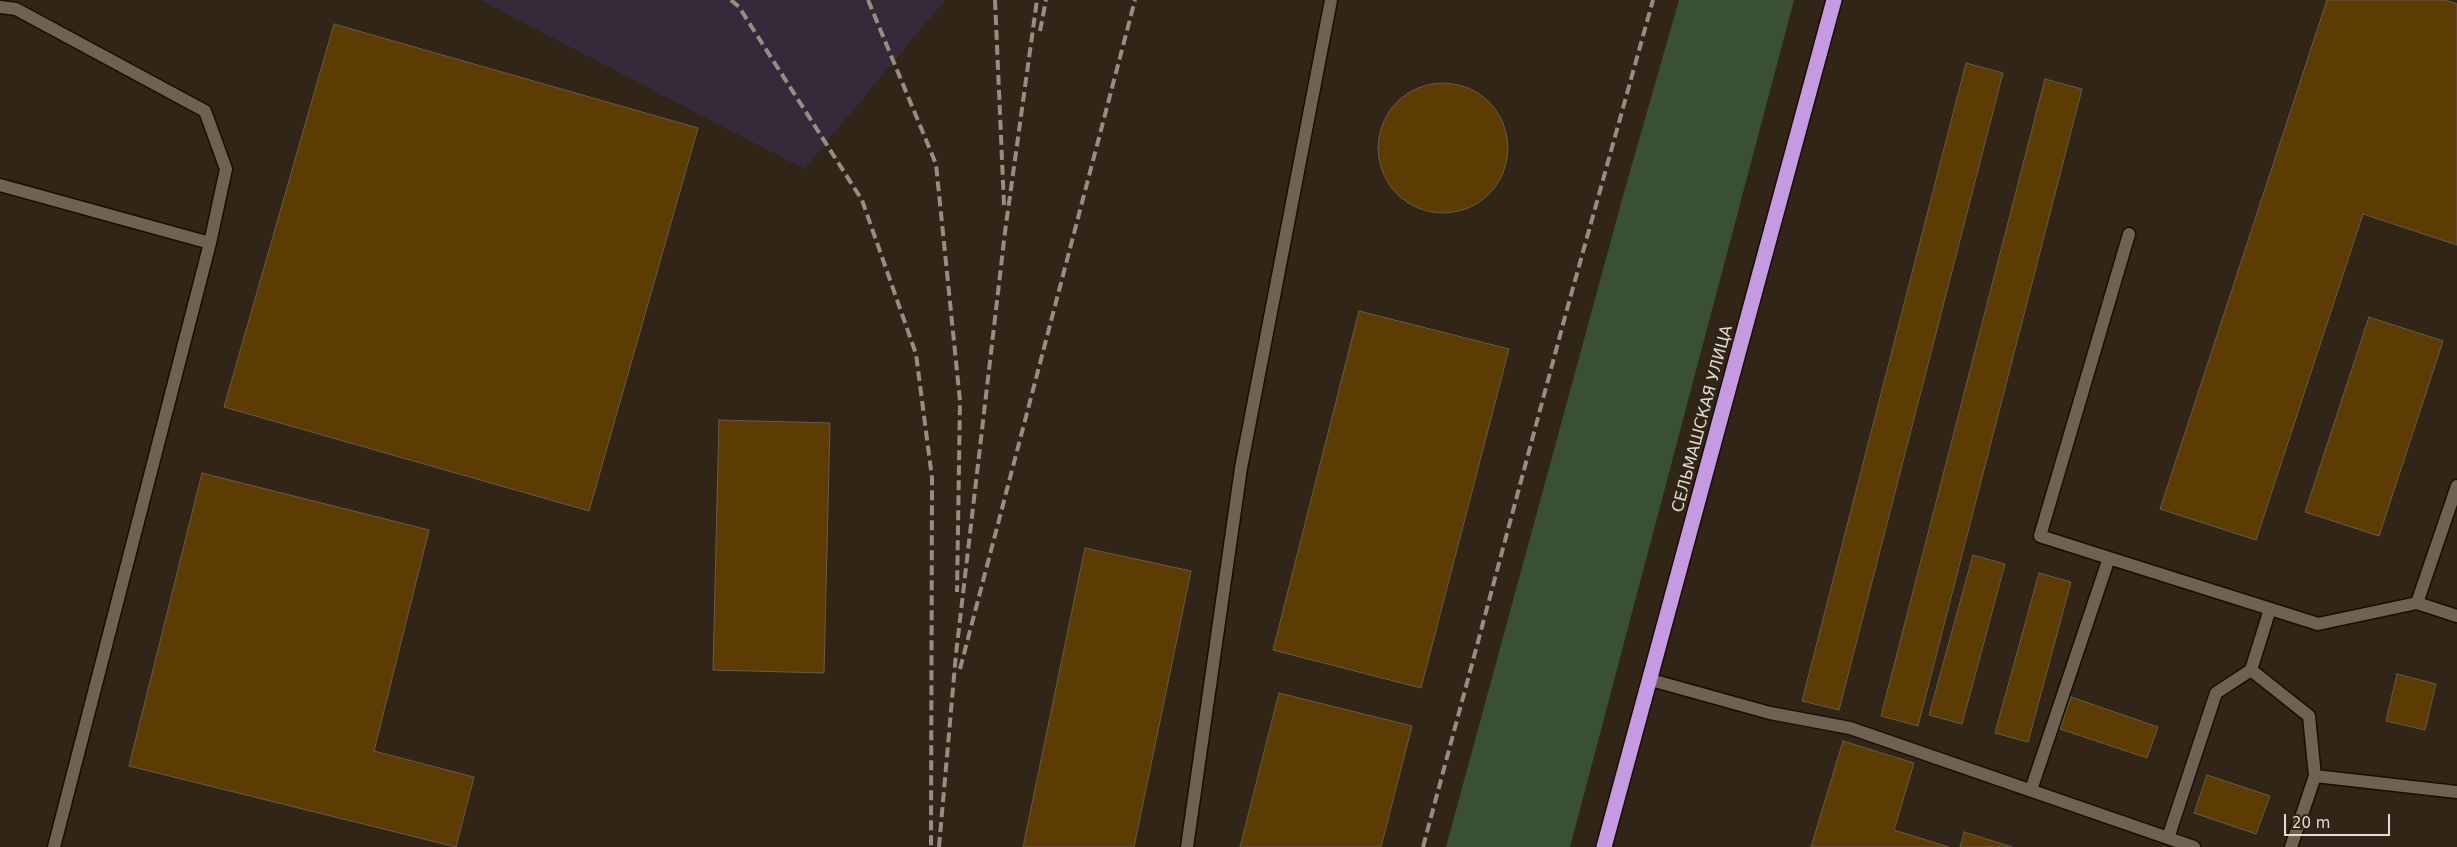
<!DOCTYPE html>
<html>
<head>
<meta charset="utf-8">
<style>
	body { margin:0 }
	#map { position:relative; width:2457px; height:847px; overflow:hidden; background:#302516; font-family:"DejaVu Sans",sans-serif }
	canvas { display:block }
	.scale { position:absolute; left:2284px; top:814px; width:106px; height:22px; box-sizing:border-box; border:2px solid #e2dbd1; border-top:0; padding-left:6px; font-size:15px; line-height:18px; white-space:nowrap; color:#e2dbd1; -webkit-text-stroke:4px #302516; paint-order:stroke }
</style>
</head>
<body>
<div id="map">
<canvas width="2457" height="847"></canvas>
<div class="scale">20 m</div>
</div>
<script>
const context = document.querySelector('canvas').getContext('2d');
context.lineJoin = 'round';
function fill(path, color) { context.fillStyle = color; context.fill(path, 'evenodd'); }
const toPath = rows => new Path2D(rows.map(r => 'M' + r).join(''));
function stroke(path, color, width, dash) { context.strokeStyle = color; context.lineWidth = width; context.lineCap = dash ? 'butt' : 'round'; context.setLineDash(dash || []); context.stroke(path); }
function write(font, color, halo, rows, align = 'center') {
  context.font = font + ' "DejaVu Sans",sans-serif'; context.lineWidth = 4.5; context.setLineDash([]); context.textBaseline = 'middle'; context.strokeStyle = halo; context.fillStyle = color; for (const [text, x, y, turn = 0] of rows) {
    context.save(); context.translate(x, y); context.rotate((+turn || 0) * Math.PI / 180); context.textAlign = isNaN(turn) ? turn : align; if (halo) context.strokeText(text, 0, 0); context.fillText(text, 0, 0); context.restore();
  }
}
fill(toPath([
	[480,0,945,0,804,169]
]), '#342a39');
fill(toPath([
	[1679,0,1794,0,1570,847,1446,847,1623,196]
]), '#395033');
const building = toPath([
	[2327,0,2445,0,2457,4,2457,245,2363,214,2256,540,2160,509,2327,0],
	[334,24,698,128,589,511,224,407,334,24],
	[1966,63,2003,73,1839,710,1802,701,1966,63],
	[2045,79,2082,89,1918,726,1881,716,2045,79],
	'1378 148a65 65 0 1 1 130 0a65 65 0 1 1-130 0Z',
	[1359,311,1509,349,1421,688,1273,650,1359,311],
	[2369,317,2443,341,2379,536,2305,512,2369,317],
	[719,420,830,423,824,673,713,670,719,420],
	[202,473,429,530,374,751,474,777,456,847,129,766,202,473],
	[1085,548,1191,571,1134,847,1023,847,1085,548],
	[1973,555,2005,564,1962,724,1929,715,1973,555],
	[2039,573,2071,582,2028,742,1995,733,2039,573],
	[2397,674,2436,684,2425,730,2386,721,2397,674],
	[1279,693,1412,726,1381,847,1240,847,1279,693],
	[2071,697,2158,727,2147,758,2060,729,2071,697],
	[1843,741,1914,763,1894,830,1949,847,1811,847,1843,741],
	[2207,775,2270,796,2256,834,2194,813,2207,775],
	[1964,832,2012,847,1960,847,1964,832]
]);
fill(building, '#5d3c03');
stroke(building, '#685b4b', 1);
const lane = toPath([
	[0,7,16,9,205,111,226,169,210,243,54,847],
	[0,185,210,243],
	[2457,486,2417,603,2457,616],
	[2109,558,2040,536,2129,234],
	[2251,670,2309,716,2315,776],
	[1651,680,1770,713,1850,728,2194,847],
	[2031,790,2109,558,2318,624,2417,603],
	[2168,838,2216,693,2251,670,2270,609],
	[1187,847,1241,468,1331,0],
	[2291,847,2315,776,2457,792]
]);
const highway = toPath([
	[1604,847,1834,0]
]);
stroke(lane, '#180e02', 15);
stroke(highway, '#180e02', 18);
stroke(lane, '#706252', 12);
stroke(highway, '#c59ae2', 15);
stroke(toPath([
	[731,0,739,7,862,200,916,354,932,478,931,847],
	[868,0,936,164,960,401,957,592],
	[995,0,1004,205],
	[1040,31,1046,0],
	[960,669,1135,0],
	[939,847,956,654,1005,232,1037,0],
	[1423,847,1566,313,1653,0]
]), '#968e82', 4, [10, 5]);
write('16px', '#e2dbd1', '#302516', [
	["СЕЛЬМАШСКАЯ УЛИЦА",1703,419,-75]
]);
</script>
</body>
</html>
